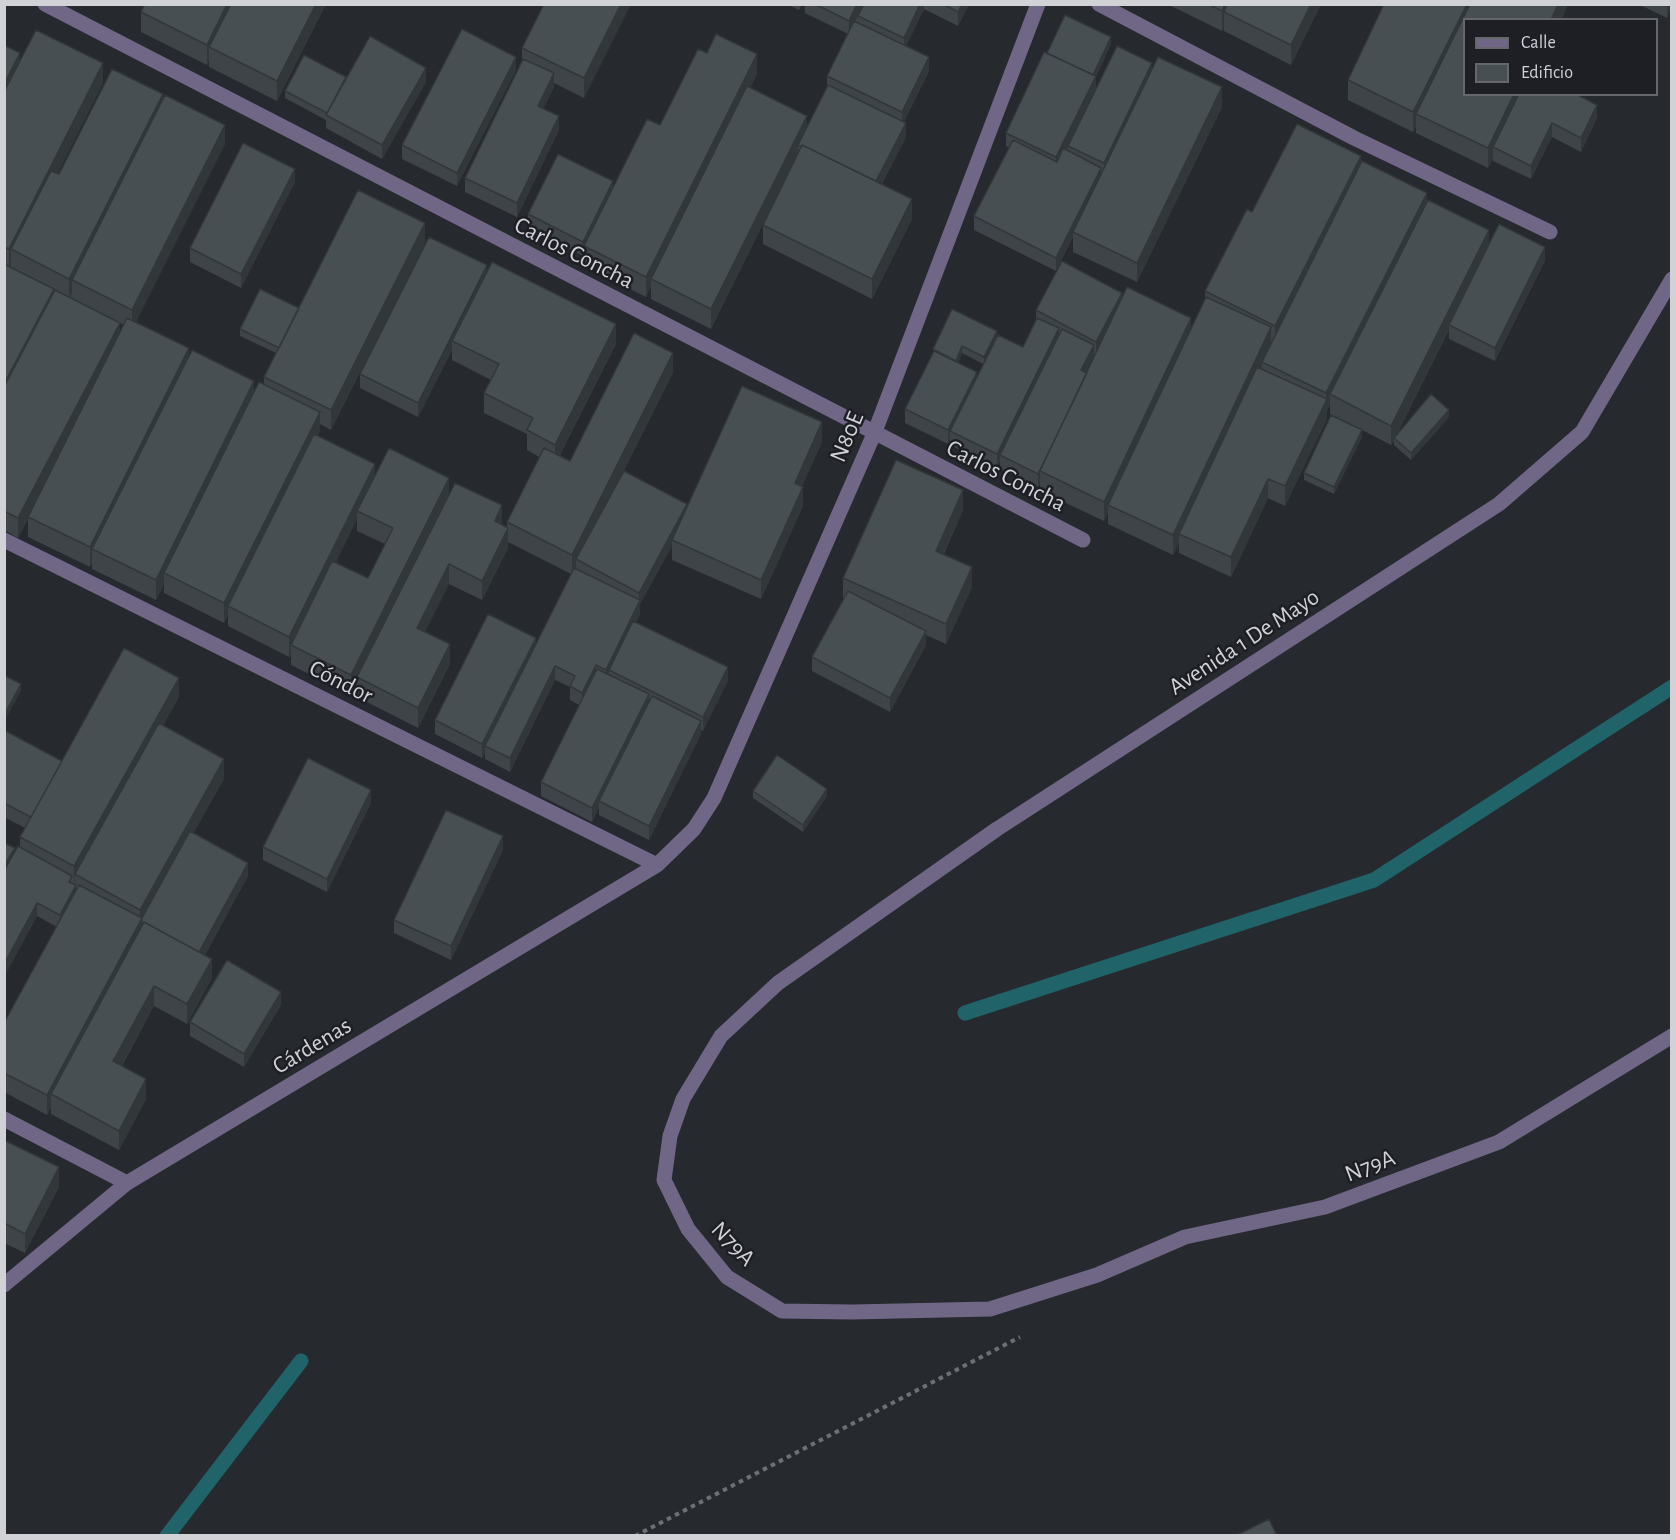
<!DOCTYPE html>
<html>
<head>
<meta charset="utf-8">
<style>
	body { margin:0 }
	#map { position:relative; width:1676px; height:1540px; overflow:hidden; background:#26292e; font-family:"Alegreya Sans",sans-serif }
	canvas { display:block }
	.frame { position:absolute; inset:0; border:6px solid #d0d2d5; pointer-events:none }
	.legend { position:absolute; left:1463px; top:18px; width:195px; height:78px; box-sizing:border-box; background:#1d1f24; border:2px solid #65676b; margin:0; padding:8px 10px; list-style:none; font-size:18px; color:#d0d2d5 }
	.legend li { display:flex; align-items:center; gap:12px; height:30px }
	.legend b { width:30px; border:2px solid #65676b }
</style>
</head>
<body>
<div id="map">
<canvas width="1676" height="1540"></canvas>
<div class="frame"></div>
<ul class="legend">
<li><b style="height:8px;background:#706685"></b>Calle</li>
<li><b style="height:16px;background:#484f52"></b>Edificio</li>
</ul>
</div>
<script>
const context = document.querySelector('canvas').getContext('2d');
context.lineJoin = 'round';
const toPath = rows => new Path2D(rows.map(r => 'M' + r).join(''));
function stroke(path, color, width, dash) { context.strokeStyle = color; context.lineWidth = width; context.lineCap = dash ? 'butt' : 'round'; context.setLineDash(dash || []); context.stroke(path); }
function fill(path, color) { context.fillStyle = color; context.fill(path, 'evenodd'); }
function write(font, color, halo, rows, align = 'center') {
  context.font = font + ' "Alegreya Sans",sans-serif'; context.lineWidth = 5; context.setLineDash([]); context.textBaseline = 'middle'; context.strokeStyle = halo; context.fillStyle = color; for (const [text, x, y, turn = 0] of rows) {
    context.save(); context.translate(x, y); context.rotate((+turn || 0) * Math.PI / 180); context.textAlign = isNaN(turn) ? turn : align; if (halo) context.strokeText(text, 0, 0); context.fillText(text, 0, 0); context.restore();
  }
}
stroke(toPath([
	[965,1013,1374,880,1672,687],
	[167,1536,301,1361]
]), '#206469', 15);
stroke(toPath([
	[635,1536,1020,1337]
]), '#6d7074', 4, [4.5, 4.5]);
stroke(toPath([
	[45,4,1083,540],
	[1099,4,1354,138,1550,232],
	[1672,279,1582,432,1499,504,997,829,778,983,721,1036,683,1099,670,1136,664,1180,688,1229,727,1277,782,1311,852,1312,990,1309,1097,1275,1185,1237,1325,1207,1499,1142,1672,1036],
	[4,540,657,865],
	[4,1119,127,1183],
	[4,1285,127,1183,657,865,694,829,714,798,874,434,1038,4]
]), '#706685', 15);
fill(toPath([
	[145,4,326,4,277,101,209,67,209,60,207,65,141,32,141,12],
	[544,4,631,4,584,98,554,83,554,87,543,109,559,130,517,217,465,192,465,178,522,61,522,48],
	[787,4,802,4,799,10],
	[805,4,969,4,958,26,924,9,906,46,929,71,904,122,906,137,882,184,912,219,872,299,763,244,763,225,798,153,711,329,651,299,651,286,646,297,584,266,584,254,583,256,528,228,528,214,613,188,660,125,757,74,750,88,807,128,827,87,827,76,848,34,805,13],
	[1167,4,1321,4,1291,65,1224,31,1224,28,1222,31],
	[1384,4,1568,4,1561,20,1464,20,1597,118,1581,152,1552,137,1531,179,1493,161,1493,158,1488,168,1416,133,1416,126,1413,132,1348,100,1348,80],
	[1638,4,1671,4,1667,18],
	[1111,44,1096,77,1096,90,1152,70,1222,107,1137,282,1073,252,1073,237,1056,271,974,230,974,216,1009,148,1006,146,1006,133,1047,53],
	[4,45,20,62,103,83,57,174,59,174,163,100,225,144,136,322,189,356,254,390,264,385,264,377,276,353,240,336,240,329,299,308,425,243,331,430,320,424,320,431,317,436,375,476,449,494,507,527,507,522,539,457,527,450,527,434,484,413,484,393,491,380,452,360,452,350,418,417,360,388,360,374,487,270,616,344,560,455,570,461,673,373,621,476,687,506,822,442,802,486,803,506,761,599,672,560,672,546,640,604,640,614,636,622,728,681,703,731,701,730,701,734,649,840,599,815,599,808,592,822,541,796,541,782,579,705,570,700,570,687,555,680,510,772,485,759,485,752,482,758,435,734,435,720,536,645,571,574,508,542,508,548,482,600,449,584,425,632,450,664,418,728,357,697,357,684,351,695,291,665,291,653,289,657,228,626,228,615,224,623,164,593,164,584,156,600,92,569,92,562,90,567,28,537,28,519,18,538,4,530],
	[120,323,124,325,120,334],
	[357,519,357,531,385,544,368,578,336,562],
	[516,70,457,186,402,159,402,145],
	[346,77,426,82,382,159,326,128,326,120,285,98,285,91],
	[1361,165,1427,201,1489,245,1545,261,1495,361,1449,339,1449,330,1397,434,1449,417,1411,460,1394,445,1394,441,1391,445,1362,430,1362,437,1334,494,1304,480,1304,473,1351,425,1330,414,1330,405,1327,410,1327,419,1285,506,1268,498,1231,577,1179,553,1179,543,1173,555,1108,524,1108,513,1104,521,1040,491,1040,483,1038,487,1000,469,1000,461,997,467,950,445,950,440,948,444,905,423,905,409,933,352,933,349,997,336,1023,347,1036,319,1036,310,1122,297,1191,328,1205,299,1205,291,1252,212],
	[962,353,983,364,977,378,958,363],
	[295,182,241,288,190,262,190,248],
	[963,510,944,554,972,587,946,644,926,635,926,645,890,712,812,671,812,657,844,598,843,598,843,578],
	[179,697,163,725,224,779,193,833,248,876,205,955,212,978,187,1024,154,1006,122,1066,146,1099,119,1150,51,1114,51,1107,47,1115,4,1092,4,1023,57,927,37,916,4,977,4,843,15,853,20,848,20,837,25,828,4,817,4,730,62,761],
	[753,791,827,796,803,832,753,798],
	[371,803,327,892,263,860,263,847],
	[503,850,451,960,394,933,394,920],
	[281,1005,244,1067,190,1036,190,1022],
	[4,1140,59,1187,25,1253,4,1243]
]), '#3e4447');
fill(toPath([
	[227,4,237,4,209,47,209,60,207,65,207,45],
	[316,4,326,4,277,101,277,81],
	[621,4,631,4,584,98,584,78],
	[857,4,864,4,849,34,849,21],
	[920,4,924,4,924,9,904,51,904,38],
	[962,4,969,4,958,26,958,12],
	[1225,4,1235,4,1224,12,1224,28,1222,31,1222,11],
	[1311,4,1321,4,1291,65,1291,45],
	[1467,4,1477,4,1416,114,1416,126,1413,132,1413,112],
	[1558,4,1568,4,1561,20,1551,20],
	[1667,4,1671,4,1671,9,1667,18],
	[1111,37,1111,44,1096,77,1096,90,1056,171,1056,157],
	[20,53,20,67,4,97,4,84],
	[757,54,757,74,654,281,651,279,651,286,646,297,646,277],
	[516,57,516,70,457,186,457,173],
	[929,57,929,71,902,126,902,112],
	[103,63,103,83,18,253,11,249,11,265,9,269,9,249],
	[1152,63,1152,77,1104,177,1104,163],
	[426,68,426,82,382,159,382,145],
	[554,73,554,87,538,120,538,106],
	[1222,87,1222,107,1137,282,1137,263],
	[163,94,163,114,72,280,72,293,69,298,69,279],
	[1514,94,1524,94,1493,147,1493,158,1488,168,1488,148],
	[1597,105,1597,118,1581,152,1581,138],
	[559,116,559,130,517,217,517,203],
	[807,116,807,135,798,145,798,153,711,329,711,309],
	[906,123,906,137,875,197,875,184],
	[1552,123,1552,137,1531,179,1531,166],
	[225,125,225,144,132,330,132,310],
	[1361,156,1361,176,1275,346,1275,326],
	[1101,168,1101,181,1073,232,1073,237,1056,271,1056,258],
	[295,169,295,182,241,288,241,274],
	[613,181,613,195,584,246,584,254,583,256,583,242],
	[1427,193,1427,213,1330,394,1330,405,1327,410,1327,419,1285,506,1285,486,1326,402,1326,393],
	[912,199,912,219,872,299,872,279],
	[425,223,425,243,331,430,331,410],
	[1489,230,1489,249,1449,325,1449,330,1395,439,1394,438,1394,441,1391,445,1391,426],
	[1545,247,1545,261,1495,361,1495,348],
	[487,265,487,279,452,341,452,350,418,417,418,403],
	[54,289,54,309,4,404,4,384],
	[1122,293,1122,306,1096,355,1096,342],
	[1191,318,1191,337,1108,505,1108,513,1104,521,1104,502],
	[120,323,120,342,18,538,18,518],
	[616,324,616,344,555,465,555,445],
	[1271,327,1271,347,1262,362,1262,366,1183,535,1179,534,1179,543,1173,555,1173,535],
	[1059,328,1059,341,1000,455,1000,461,997,467,997,454],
	[997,331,997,338,984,364,984,357],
	[1094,345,1094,358,1081,383,1081,370],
	[962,346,962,353,956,368,956,361],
	[189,348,189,368,92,549,92,562,90,567,90,547],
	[673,353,673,373,579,561,576,559,576,566,572,574,572,555],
	[977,372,977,385,950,431,950,440,948,444,948,430],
	[254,381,254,401,164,573,164,584,156,600,156,580],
	[1087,387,1040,471,1040,483,1038,487,1038,474],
	[1449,410,1449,417,1411,460,1411,453],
	[320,412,320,431,232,608,228,606,228,615,224,623,224,603],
	[822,422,822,442,795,503,795,483],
	[1362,430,1362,437,1334,494,1334,487],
	[375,464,375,483,357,511,357,519,294,646,291,645,291,653,289,657,289,637],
	[449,478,449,498,357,677,357,684,351,695,351,675],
	[1268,479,1268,498,1231,577,1231,557],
	[803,487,803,506,761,599,761,580],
	[963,490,963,510,936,570,936,551],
	[687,504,687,518,672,540,672,546,640,604,640,614,612,671,609,670,609,677,606,684,606,670,639,603,639,593],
	[502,505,502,525,495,521],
	[508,528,508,548,482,600,482,581],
	[449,564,449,584,417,648,417,628],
	[972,567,972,587,946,644,946,624],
	[926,631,926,645,890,712,890,698],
	[536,638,536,651,485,746,485,752,482,758,482,744],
	[450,644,450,664,418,728,418,708],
	[596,665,596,679,582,706,582,693],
	[555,666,555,680,510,772,510,758],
	[728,667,728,681,703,731,703,717],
	[179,678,179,697,80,877,75,874,74,886,74,866],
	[21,684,21,691,4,722,4,715],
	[649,694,649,708,599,801,599,808,592,822,592,808],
	[701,721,701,734,649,840,649,826],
	[224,759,224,779,143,924,142,924,142,938,51,1094,51,1107,47,1115,47,1095,140,922,140,910],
	[827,789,827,796,803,832,803,825],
	[371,790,371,803,327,892,327,879],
	[503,836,503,850,451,960,451,946],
	[15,848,15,855,4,873,4,866],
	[248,863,248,876,198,967,198,954],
	[76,885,76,899,60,929,60,915],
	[37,903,37,916,4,977,4,964],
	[212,959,212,978,187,1024,187,1004],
	[154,986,154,1006,113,1081,113,1061],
	[281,992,281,1005,244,1067,244,1054],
	[146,1079,146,1099,119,1150,119,1131],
	[59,1167,59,1187,25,1253,25,1234]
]), '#323739');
const building = toPath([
	[145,4,227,4,207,45,141,12,145,4],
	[231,4,316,4,277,81,209,47,231,4],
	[544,4,621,4,584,78,522,48,544,4],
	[815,4,857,4,849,21,815,4],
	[864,4,920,4,904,38,858,16,864,4],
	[943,4,962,4,958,12,943,4],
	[1208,4,1225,4,1222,11,1208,4],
	[1227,4,1311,4,1291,45,1224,12,1227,4],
	[1384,4,1467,4,1413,112,1348,80,1384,4],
	[1470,4,1558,4,1551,20,1464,20,1464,94,1514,94,1488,148,1416,114,1470,4],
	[1065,15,1111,37,1093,75,1047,53,1065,15],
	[854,21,929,57,902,112,827,76,854,21],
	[462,29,516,57,457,173,402,145,462,29],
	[36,30,103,63,9,249,4,247,4,92,36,30],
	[716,34,757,54,646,277,584,246,647,119,660,125,698,49,707,53,716,34],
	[370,36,426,68,382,145,326,115,370,36],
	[4,45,20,53,4,84,4,45],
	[1117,46,1152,63,1104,163,1068,146,1117,46],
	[1044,52,1096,76,1056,157,1006,133,1044,52],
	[304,55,346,77,327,113,285,91,304,55],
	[1158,57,1222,87,1137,263,1073,232,1158,57],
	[523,59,554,73,538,106,559,116,517,203,465,178,523,59],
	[112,69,163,94,69,279,11,249,51,171,59,174,112,69],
	[828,85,906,123,876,181,802,145,801,147,798,145,828,85],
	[747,86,807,116,711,309,651,279,747,86],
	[1519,94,1576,94,1597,105,1581,138,1552,123,1531,166,1493,147,1519,94],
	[165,95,225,125,132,310,72,280,165,95],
	[1297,124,1361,156,1275,326,1205,291,1247,209,1252,212,1297,124],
	[1013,140,1057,162,1063,148,1101,168,1056,258,974,216,1013,140],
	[243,143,295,169,241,274,190,248,243,143],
	[802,145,912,199,872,279,763,225,802,145],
	[558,154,613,181,583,242,528,214,558,154],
	[1362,161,1427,193,1326,393,1262,362,1362,161],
	[358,190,425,223,331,410,264,377,358,190],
	[1428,200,1489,230,1391,426,1330,394,1428,200],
	[1499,224,1545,247,1495,348,1449,325,1499,224],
	[429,237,487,265,418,403,360,374,429,237],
	[1062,261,1122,293,1096,342,1036,310,1062,261],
	[492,262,616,324,555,445,527,430,533,418,484,393,499,364,452,341,492,262],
	[4,264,54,289,4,384,4,264],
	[1127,287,1191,318,1104,502,1040,471,1127,287],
	[260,289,299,308,279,348,240,329,260,289],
	[55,290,120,323,18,518,4,511,4,387,55,290],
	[1206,297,1271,327,1173,535,1108,505,1206,297],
	[952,309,997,331,984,357,962,346,956,361,933,349,952,309],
	[127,318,189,348,90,547,28,517,127,318],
	[1037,318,1059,328,997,454,950,431,998,335,1023,347,1037,318],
	[1062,329,1094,345,1081,370,1087,373,1038,474,1000,455,1062,329],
	[634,333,673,353,572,555,507,522,544,448,570,461,634,333],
	[192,350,254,381,156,580,92,549,192,350],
	[934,351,977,372,948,430,905,409,934,351],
	[1257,367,1327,399,1285,486,1268,479,1231,557,1179,534,1257,367],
	[259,382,320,412,224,603,164,573,259,382],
	[742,386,822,422,795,483,803,487,761,580,672,540,742,386],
	[1431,394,1449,410,1411,453,1394,438,1431,394],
	[1331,415,1362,430,1334,487,1304,473,1331,415],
	[314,434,375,464,289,637,228,606,314,434],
	[389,448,449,478,351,675,291,645,332,561,368,578,393,528,357,511,389,448],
	[896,460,963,490,936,551,972,567,946,624,843,578,896,460],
	[624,471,687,504,639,593,576,559,624,471],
	[455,483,502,505,495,521,508,528,482,581,449,564,417,628,450,644,418,708,357,677,455,483],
	[574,568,640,600,606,670,596,665,582,693,570,686,575,676,555,666,510,758,485,746,574,568],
	[848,591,926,631,890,698,812,657,848,591],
	[488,614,536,638,482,744,435,720,488,614],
	[633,621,728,667,703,717,609,670,633,621],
	[124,648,179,678,74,866,20,837,124,648],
	[597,669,649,694,592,808,541,782,597,669],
	[4,675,21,684,4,715,4,675],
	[652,696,701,721,649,826,599,801,652,696],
	[159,723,224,759,140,910,75,874,159,723],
	[4,730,62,761,31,817,4,803,4,730],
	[777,755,827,789,803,825,753,791,777,755],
	[308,758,371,790,327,879,263,847,308,758],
	[446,810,503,836,451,946,394,920,446,810],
	[190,831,248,863,199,952,144,922,143,924,142,923,142,918,190,831],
	[4,843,15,848,4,866,4,843],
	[18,846,72,876,69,882,76,885,60,915,37,903,4,964,4,871,18,846],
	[79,885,142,918,47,1095,4,1073,4,1023,79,885],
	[144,922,212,959,187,1004,154,986,113,1061,146,1079,119,1131,51,1094,144,922],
	[227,960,281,992,244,1054,190,1022,227,960],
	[4,1140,59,1167,25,1234,4,1223,4,1140],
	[1269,1519,1277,1536,1235,1536,1269,1519]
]);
fill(building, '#484f52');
stroke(building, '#323739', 1.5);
write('24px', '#d0d2d5', '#1d1f24', [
	["Carlos Concha",574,253,27],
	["N80E",847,437,-67],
	["Carlos Concha",1006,476,27],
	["Avenida 1 De Mayo",1244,642,-33],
	["Cóndor",341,682,27],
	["Cárdenas",312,1046,-31],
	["N79A",1370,1166,-21],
	["N79A",733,1244,46]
]);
</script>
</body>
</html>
